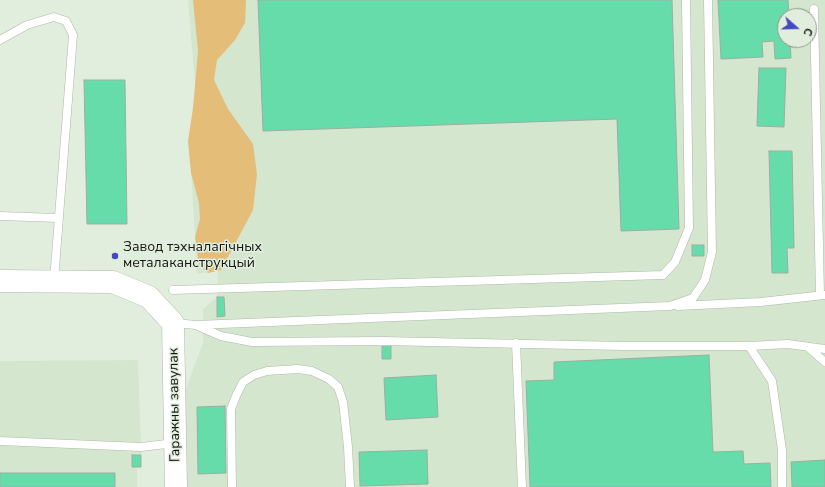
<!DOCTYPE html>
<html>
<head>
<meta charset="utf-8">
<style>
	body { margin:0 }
	#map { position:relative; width:825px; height:487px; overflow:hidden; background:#e2eedd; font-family:"Nunito Sans",sans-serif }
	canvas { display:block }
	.north { position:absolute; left:777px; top:8px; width:40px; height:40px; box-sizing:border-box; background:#e2eedd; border:1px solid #8f988b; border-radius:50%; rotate:110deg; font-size:11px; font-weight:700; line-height:16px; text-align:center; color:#131711 }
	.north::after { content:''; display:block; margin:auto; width:14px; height:18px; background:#4349be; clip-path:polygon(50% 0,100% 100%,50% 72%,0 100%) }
</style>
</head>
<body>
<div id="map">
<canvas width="825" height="487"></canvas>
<div class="north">С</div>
</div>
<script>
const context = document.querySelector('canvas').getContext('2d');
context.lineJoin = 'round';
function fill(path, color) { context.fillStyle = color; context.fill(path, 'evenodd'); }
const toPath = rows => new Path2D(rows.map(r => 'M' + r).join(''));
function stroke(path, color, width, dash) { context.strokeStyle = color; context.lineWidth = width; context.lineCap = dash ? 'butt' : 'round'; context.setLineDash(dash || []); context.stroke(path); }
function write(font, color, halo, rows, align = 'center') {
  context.font = font + ' "Nunito Sans",sans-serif'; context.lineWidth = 3; context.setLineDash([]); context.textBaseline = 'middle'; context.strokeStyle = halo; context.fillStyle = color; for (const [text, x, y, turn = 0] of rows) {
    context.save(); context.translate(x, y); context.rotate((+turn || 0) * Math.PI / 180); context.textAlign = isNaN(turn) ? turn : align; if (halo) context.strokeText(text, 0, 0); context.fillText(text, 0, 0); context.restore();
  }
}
fill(toPath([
	[188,0,825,0,825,487,187,487,182,399,203,343,203,309,217,297,218,271,197,274,189,134,199,132],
	[785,16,809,16,809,40,785,40],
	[138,360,141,447,141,467,137,468,137,487,0,487,0,361]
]), '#d5e6ce');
fill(toPath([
	[193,0,246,0,245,23,235,40,217,60,214,80,228,109,253,144,257,174,253,210,221,270,208,273,199,265,195,237,200,219,199,203,191,173,188,141,193,108,198,51]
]), '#e4bd78');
const building = toPath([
	[258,0,672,0,679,229,621,231,617,119,263,131,258,0],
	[718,0,788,0,789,16,785,16,785,40,790,40,791,58,775,59,774,41,762,42,763,57,721,59,718,0],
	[759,68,786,68,784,127,757,126,759,68],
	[84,80,125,80,127,224,87,224,84,80],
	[769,151,792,151,794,248,787,248,788,273,772,273,769,151],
	[692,245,704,245,704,256,692,256,692,245],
	[217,297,224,297,225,316,217,317,217,297],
	[391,345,391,359,382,359,382,346,391,345],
	[709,355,713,452,743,451,744,464,770,463,771,487,530,487,526,381,554,380,554,362,709,355],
	[436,375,438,417,386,420,384,378,436,375],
	[225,406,226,473,198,474,197,407,225,406],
	[427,450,428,484,360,486,359,452,427,450],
	[132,455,141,455,141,467,132,467,132,455],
	[825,460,825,487,792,487,791,462,825,460],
	[0,473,115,473,115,487,0,487,0,473]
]);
fill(building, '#66dcab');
stroke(building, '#9aafa4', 1);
const lane = toPath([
	[814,9,820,295],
	[0,40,27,25,54,17,66,21,73,35,54,281],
	[0,216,58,218],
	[173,290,663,275,675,262,689,228,686,0],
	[678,306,761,302,824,295],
	[174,323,196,325,670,306,693,298,705,280,712,252,708,0],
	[198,326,221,336,252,342,382,341,624,346,749,346,788,344,825,349],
	[516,343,522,487],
	[749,346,772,381,782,450,782,487],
	[808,347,825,362],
	[0,441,141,447,175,443],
	[232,487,231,409,236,396,243,382,254,375,267,371,298,369,312,371,329,379,338,387,343,402,348,447,350,487]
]);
const secondary = toPath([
	[0,281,113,282,149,297,173,323,176,487]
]);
stroke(lane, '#adb9a8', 9);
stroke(secondary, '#adb9a8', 23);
stroke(lane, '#fff', 8);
stroke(secondary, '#fff', 22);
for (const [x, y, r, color] of [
	[115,256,4,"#4349be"]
]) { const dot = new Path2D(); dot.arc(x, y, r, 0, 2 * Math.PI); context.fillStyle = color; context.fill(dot); stroke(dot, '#e2eedd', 1.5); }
write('14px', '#131711', '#e2eedd', [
	["Завод тэхналагічных",123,248],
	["металаканструкцый",123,264]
], 'left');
write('14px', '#131711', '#e2eedd', [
	["Гаражны завулак",175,405,-91]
]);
</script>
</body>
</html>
